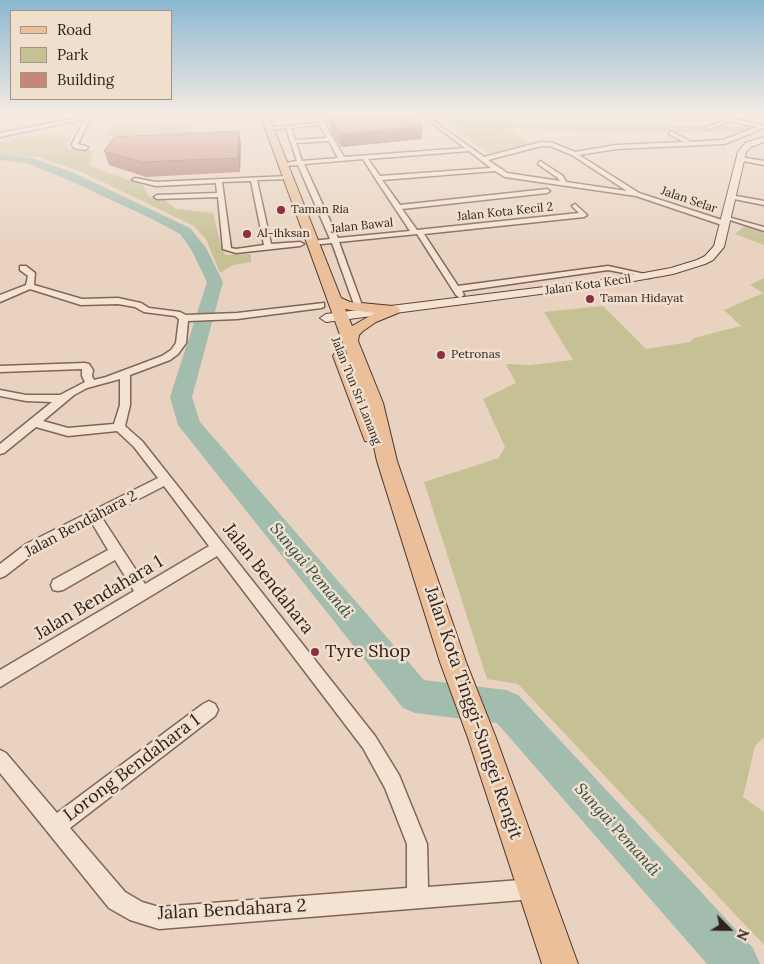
<!DOCTYPE html>
<html>
<head>
<meta charset="utf-8">
<style>
	body { margin:0 }
	#map { position:relative; width:764px; height:964px; overflow:hidden; background:#e9d3c0; font-family:Lora,serif }
	canvas { display:block }
	.legend { position:absolute; left:10px; top:10px; width:162px; height:90px; box-sizing:border-box; background:#f1dfce; border:1px solid #a49387; margin:0; padding:6px 9px; list-style:none; font-size:15px; color:#31221d }
	.legend li { display:flex; align-items:center; gap:10px; height:25px }
	.legend b { width:25px; border:1px solid #a49387 }
	.north { position:absolute; left:704px; top:904px; width:50px; height:50px; -webkit-text-stroke:4px #f1dfce; paint-order:stroke; rotate:113deg; font-size:14px; font-weight:700; line-height:20px; text-align:center; color:#31221d }
	.north::after { content:''; display:block; margin:auto; width:18px; height:22px; background:#31221d; clip-path:polygon(50% 0,100% 100%,50% 72%,0 100%) }
</style>
</head>
<body>
<div id="map">
<canvas width="764" height="964"></canvas>
<ul class="legend">
<li><b style="height:6px;background:#eabf99"></b>Road</li>
<li><b style="height:14px;background:#c6c095"></b>Park</li>
<li><b style="height:14px;background:#c48778"></b>Building</li>
</ul>
<div class="north">N</div>
</div>
<script>
const context = document.querySelector('canvas').getContext('2d');
context.lineJoin = 'round';
function fill(path, color) { context.fillStyle = color; context.fill(path, 'evenodd'); }
const toPath = rows => new Path2D(rows.map(r => 'M' + r).join(''));
function stroke(path, color, width, dash) { context.strokeStyle = color; context.lineWidth = width; context.lineCap = dash ? 'butt' : 'round'; context.setLineDash(dash || []); context.stroke(path); }
function write(font, color, halo, rows, align = 'center') {
  context.font = font + ' Lora,serif'; context.lineWidth = 5; context.setLineDash([]); context.textBaseline = 'middle'; context.strokeStyle = halo; context.fillStyle = color; for (const [text, x, y, turn = 0] of rows) {
    context.save(); context.translate(x, y); context.rotate((+turn || 0) * Math.PI / 180); context.textAlign = isNaN(turn) ? turn : align; if (halo) context.strokeText(text, 0, 0); context.fillText(text, 0, 0); context.restore();
  }
}
fill(toPath([
	[194,114,191,133,106,137,113,117],
	[444,114,700,114,658,128,459,120],
	[453,124,506,128,532,144,496,153,488,153,448,126],
	[44,134,71,136,66,146,69,149,93,151,89,166,143,185,149,197,165,200,176,209,213,213,222,250,226,255,251,254,251,262,233,265,220,273,206,239,194,226,82,172,38,157,0,154,0,142,6,142,24,136],
	[744,226,764,233,764,245,735,234],
	[764,278,764,737,755,746,743,797,764,812,764,945,518,684,487,679,424,482,499,458,505,447,483,399,516,383,506,364,530,365,573,360,544,312,603,306,646,349,690,342,694,338,741,326,724,310,763,293,750,285]
]), '#c6c095');
fill(toPath([
	[428,114,442,114,469,121,614,126,749,126,754,129,749,132,614,132,469,127,453,124,428,114],
	[0,154,32,158,74,173,190,228,206,248,223,282,192,397,200,422,424,680,506,690,518,695,753,948,760,964,707,964,497,723,415,713,403,708,178,425,170,397,207,282,191,249,180,234,150,218,66,179,26,163,0,160,0,154]
]), '#a2bcae');
const street = toPath([
	[88,114,92,114,92,115,152,114,90,118,78,144,88,147,86,150,74,148,72,144,85,119,0,137,0,133,87,116,88,114],
	[425,115,484,157,541,142,553,143,575,152,616,145,684,142,669,134,671,131,691,142,723,140,757,127,732,121,708,129,703,128,732,118,764,126,764,128,724,144,616,149,579,155,639,193,728,222,728,226,725,226,636,196,505,177,495,171,382,180,400,205,547,189,550,191,547,193,402,209,417,230,579,213,572,206,575,204,587,215,584,217,424,234,458,286,608,266,654,276,650,278,608,270,462,291,464,295,460,298,456,295,417,234,339,242,363,308,359,311,356,310,332,243,312,245,308,243,312,241,330,239,298,165,283,166,280,164,297,161,286,128,269,130,266,128,348,120,346,122,325,124,344,157,465,148,424,117,394,117,425,115],
	[320,125,327,138,295,140,291,128,320,125],
	[329,141,338,158,302,161,296,143,329,141],
	[541,146,550,146,572,155,627,191,566,182,563,176,540,161,538,164,558,178,560,181,507,173,488,160,541,146],
	[469,151,491,168,380,176,368,159,469,151],
	[363,159,375,178,410,231,338,238,304,164,363,159],
	[740,157,764,161,764,165,738,160,740,157],
	[289,176,287,179,257,180,271,244,300,242,304,244,300,246,236,253,223,249,218,197,157,199,154,197,157,195,217,193,216,183,156,186,132,180,135,178,156,182,289,176],
	[251,181,264,245,236,249,231,248,222,182,251,181],
	[731,195,764,201,764,205,729,198,728,197,731,195],
	[724,216,764,227,764,231,724,218,724,216],
	[20,266,26,266,35,273,34,285,82,299,118,298,141,303,149,308,180,312,186,315,237,313,324,303,324,307,321,308,237,319,188,321,186,343,178,354,170,360,130,375,130,405,125,426,142,441,375,736,399,775,427,844,428,887,534,879,541,882,544,889,541,896,534,899,159,929,130,920,109,908,0,773,0,750,6,753,57,813,203,704,209,701,215,704,218,710,215,716,70,828,125,892,142,902,159,907,407,888,407,844,385,788,363,748,217,556,0,687,0,670,134,591,115,560,63,590,58,591,53,590,51,585,53,580,108,550,92,523,36,552,5,576,0,578,0,564,26,544,158,478,134,447,117,431,68,436,36,427,4,453,0,454,0,444,52,402,26,401,0,396,0,390,26,395,60,395,85,382,82,376,82,369,0,372,0,366,85,363,89,364,93,370,92,376,94,380,106,377,162,356,171,350,176,343,179,319,175,316,144,312,135,307,118,304,81,305,30,289,0,302,0,295,26,285,28,276,20,270,20,266],
	[120,379,120,405,114,424,68,428,43,421,74,395,87,388,120,379],
	[164,486,209,546,145,584,102,518,164,486]
]);
const secondary = toPath([
	[764,137,764,142,751,147,746,152,724,247,713,260,705,264,673,274,617,284,326,322,320,318,326,314,617,278,671,268,697,260,705,256,714,246,738,152,745,143,764,137]
]);
const primary = toPath([
	[260,114,268,114,341,298,350,302,393,306,398,307,400,310,398,313,376,322,363,331,359,335,358,341,383,403,397,461,466,662,496,738,578,964,542,964,468,738,440,662,377,461,373,442,365,441,363,436,333,356,335,353,341,351,347,354,260,114],
	[345,309,350,310,375,313,352,326,345,309]
]);
stroke(street, '#806559', 3);
stroke(secondary, '#62473d', 2);
stroke(primary, '#4e352e', 2);
fill(street, '#f5e3d2');
fill(secondary, '#f5e3d2');
fill(primary, '#eabf99');
fill(toPath([
	[330,118,422,139,341,147,331,131],
	[239,131,241,144,240,172,146,177,109,165,104,151]
]), '#a97467');
fill(toPath([
	[423,126,422,139,341,147,340,134],
	[239,131,241,144,240,172,238,158]
]), '#895e54');
const building = toPath([
	[387,114,410,114,423,126,340,134,330,118,387,114],
	[239,131,238,158,142,162,104,151,114,137,239,131]
]);
fill(building, '#c48778');
stroke(building, '#895e54', 1);
const sky = context.createLinearGradient(0, 0, 0, 249);
sky.addColorStop(0, '#8cb7d1');
sky.addColorStop(0.46, '#f5ebe3');
sky.addColorStop(1, '#f5ebe300');
context.fillStyle = sky;
context.fillRect(0, 0, 764, 249);
for (const [x, y, r, color] of [
	[281,210,5,"#8a2f44"],
	[247,234,5,"#8a2f44"],
	[590,299,5,"#8a2f44"],
	[441,355,5,"#8a2f44"],
	[315,652,5,"#8a2f44"]
]) { const dot = new Path2D(); dot.arc(x, y, r, 0, 2 * Math.PI); context.fillStyle = color; context.fill(dot); stroke(dot, '#f1dfce', 2); }
write('12px', '#31221d', '#f1dfce', [
	["Jalan Selar",689,200,19],
	["Jalan Kota Kecil 2",505,212,-6],
	["Jalan Bawal",362,226,-6],
	["Jalan Kota Kecil",588,285,-8],
	["Jalan Tun Sri Lanang",356,391,68]
]);
write('12px', '#31221d', '#f1dfce', [
	["Taman Ria",291,210],
	["Al-ihksan",257,234],
	["Taman Hidayat",600,299],
	["Petronas",451,355]
], 'left');
write('15px', '#31221d', '#f1dfce', [
	["Jalan Bendahara 2",81,524,-28]
]);
write('italic 16px', '#2d5046', '#f1dfce', [
	["Sungai Pemandi",311,571,50],
	["Sungai Pemandi",617,830,48]
]);
write('18px', '#31221d', '#f1dfce', [
	["Jalan Bendahara",268,579,52],
	["Jalan Bendahara 1",99,598,-31],
	["Jalan Kota Tinggi-Sungei Rengit",473,713,71],
	["Lorong Bendahara 1",132,768,-37],
	["Jalan Bendahara 2",232,910,-3]
]);
write('18px', '#31221d', '#f1dfce', [
	["Tyre Shop",325,652]
], 'left');
</script>
</body>
</html>
